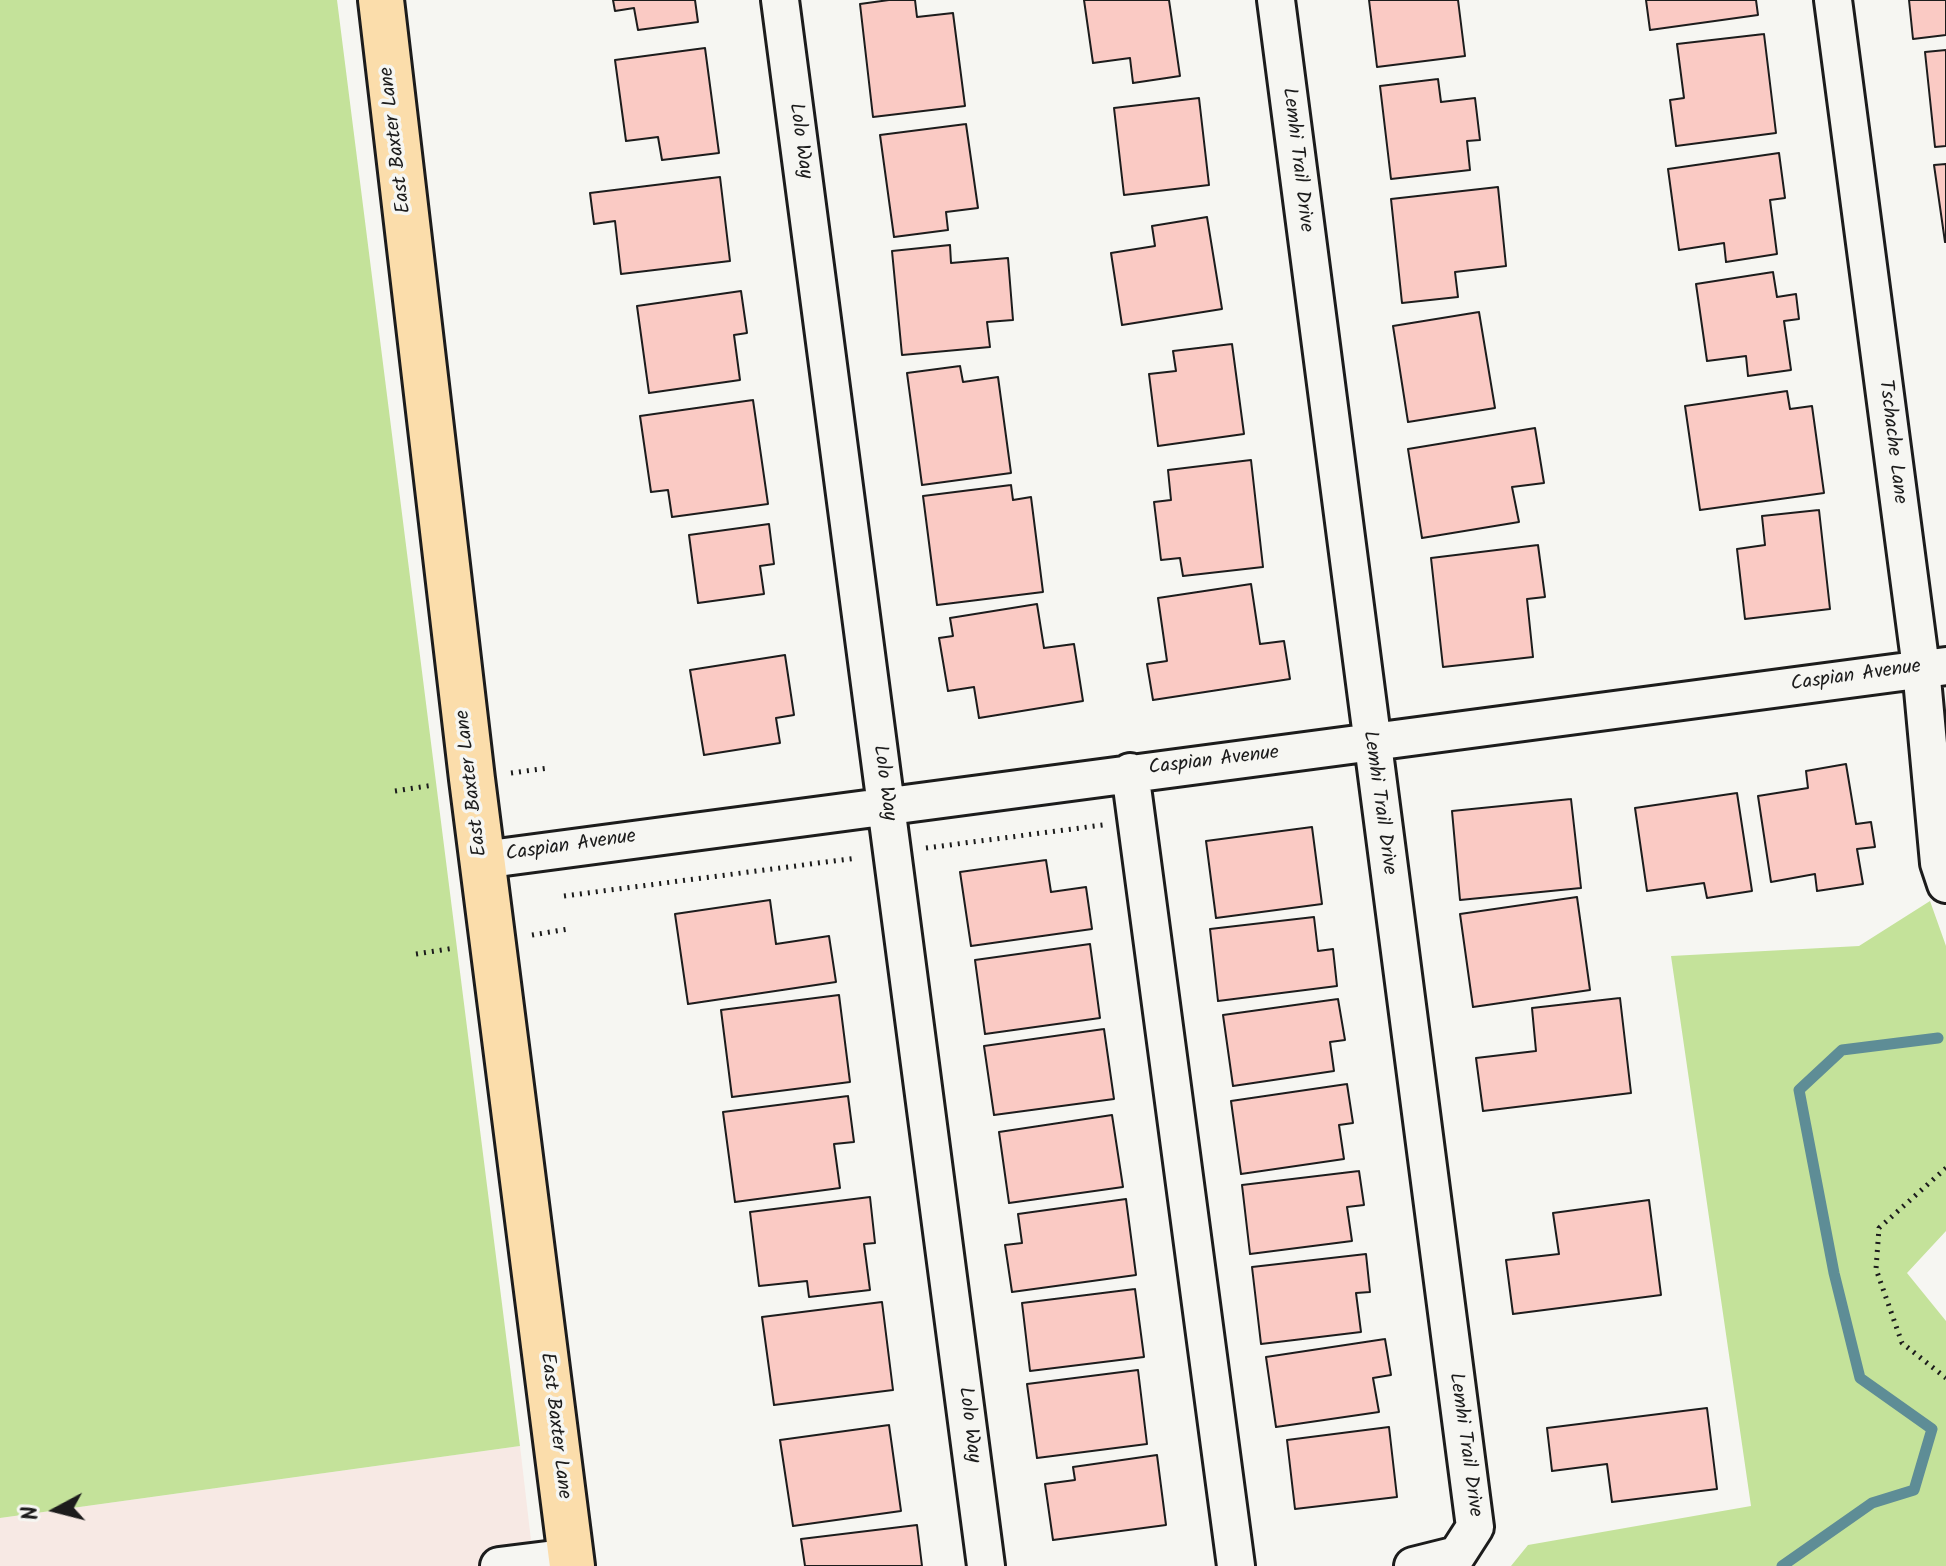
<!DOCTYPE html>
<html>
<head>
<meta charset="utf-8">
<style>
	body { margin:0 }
	#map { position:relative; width:1946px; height:1566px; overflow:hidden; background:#f6f6f2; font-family:Kalam,sans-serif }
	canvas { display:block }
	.north { position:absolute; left:16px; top:1470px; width:80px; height:80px; -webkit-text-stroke:6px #f6f6f2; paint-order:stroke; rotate:263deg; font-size:22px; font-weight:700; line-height:32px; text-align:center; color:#1c1c1c }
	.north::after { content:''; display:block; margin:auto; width:28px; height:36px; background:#1c1c1c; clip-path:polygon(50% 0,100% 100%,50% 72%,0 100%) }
</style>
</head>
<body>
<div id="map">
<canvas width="1946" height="1566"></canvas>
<div class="north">N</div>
</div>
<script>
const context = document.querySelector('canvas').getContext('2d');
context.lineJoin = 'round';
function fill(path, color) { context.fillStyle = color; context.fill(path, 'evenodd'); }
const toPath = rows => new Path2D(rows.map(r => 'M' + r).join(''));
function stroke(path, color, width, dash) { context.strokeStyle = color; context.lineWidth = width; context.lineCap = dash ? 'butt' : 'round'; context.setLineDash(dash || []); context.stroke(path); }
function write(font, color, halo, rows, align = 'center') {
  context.font = font + ' Kalam,sans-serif'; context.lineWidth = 7; context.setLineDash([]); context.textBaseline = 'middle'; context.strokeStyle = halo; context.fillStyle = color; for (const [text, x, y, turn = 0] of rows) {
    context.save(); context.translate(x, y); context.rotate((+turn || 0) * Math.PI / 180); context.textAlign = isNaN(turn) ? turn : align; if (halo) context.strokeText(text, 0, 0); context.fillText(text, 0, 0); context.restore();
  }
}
fill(toPath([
	[520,1446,534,1566,0,1566,0,1518]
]), '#f7e9e4');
fill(toPath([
	[0,0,337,0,520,1446,0,1518],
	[1930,901,1946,946,1946,1231,1907,1273,1946,1321,1946,1566,1511,1566,1528,1545,1751,1506,1671,956,1859,946]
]), '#c4e29a');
stroke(toPath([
	[1782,1566,1872,1503,1914,1490,1932,1429,1860,1378,1834,1273,1799,1090,1842,1050,1938,1038]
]), '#5e8d96', 11);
const building = toPath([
	[613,0,695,0,698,22,638,30,634,8,615,11,613,0],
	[889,0,915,0,917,17,953,13,965,106,873,117,860,4,889,0],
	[1084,0,1169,0,1180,76,1133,83,1130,58,1093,63,1084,0],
	[1369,0,1458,0,1465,56,1377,67,1369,0],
	[1646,0,1756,0,1758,15,1650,30,1646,0],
	[1909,0,1946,0,1946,35,1913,39,1909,0],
	[1764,34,1776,133,1676,146,1670,100,1684,98,1677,44,1764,34],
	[705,48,719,153,662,160,658,137,626,141,615,60,705,48],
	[1946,50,1946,146,1935,147,1925,52,1946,50],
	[1438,79,1441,102,1475,98,1480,140,1467,141,1470,170,1391,179,1380,86,1438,79],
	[1199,98,1209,185,1124,195,1114,108,1199,98],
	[966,124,978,208,946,212,948,230,894,237,880,135,966,124],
	[1779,153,1785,198,1770,200,1777,254,1726,262,1724,243,1679,250,1668,169,1779,153],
	[1946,164,1946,242,1945,242,1934,165,1946,164],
	[720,177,730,261,621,274,615,221,594,224,590,193,720,177],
	[1498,187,1506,266,1455,272,1458,297,1402,303,1391,199,1498,187],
	[1207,217,1222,309,1122,325,1111,253,1155,246,1152,226,1207,217],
	[950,245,951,263,1008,258,1013,320,987,322,990,347,902,355,892,251,950,245],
	[1773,272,1777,297,1796,294,1799,319,1784,321,1791,370,1748,376,1746,356,1707,361,1696,284,1773,272],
	[741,291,747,333,734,335,740,380,649,393,637,306,741,291],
	[1479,312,1495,408,1408,422,1393,326,1479,312],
	[1232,344,1244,434,1158,446,1149,374,1176,371,1173,351,1232,344],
	[960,366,963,382,998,377,1011,473,922,485,907,373,960,366],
	[1787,391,1790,409,1812,406,1824,493,1700,510,1685,406,1787,391],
	[753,400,768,504,672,517,668,490,651,492,640,416,753,400],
	[1535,428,1544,483,1512,487,1519,522,1422,538,1408,449,1535,428],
	[1251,460,1263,567,1183,576,1180,558,1161,560,1154,502,1171,500,1168,470,1251,460],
	[1011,485,1013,500,1031,497,1043,592,937,605,923,496,1011,485],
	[1819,510,1830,609,1745,619,1737,549,1765,545,1762,516,1819,510],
	[769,524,774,564,760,566,764,594,698,603,689,535,769,524],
	[1538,545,1545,597,1527,599,1533,657,1443,667,1431,558,1538,545],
	[1251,584,1260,644,1284,641,1290,679,1153,700,1147,664,1167,661,1158,598,1251,584],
	[1037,604,1044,648,1074,644,1083,701,979,718,974,687,948,691,939,638,953,636,950,618,1037,604],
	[785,655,794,715,776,718,780,743,704,755,690,670,785,655],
	[1846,764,1856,824,1871,822,1875,847,1857,849,1863,884,1817,891,1815,874,1771,882,1758,796,1808,788,1806,771,1846,764],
	[1737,793,1752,891,1707,898,1704,883,1647,891,1635,808,1737,793],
	[1571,799,1581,888,1460,900,1452,811,1571,799],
	[1312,827,1322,904,1216,918,1206,841,1312,827],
	[1046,860,1051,892,1086,887,1092,929,971,946,960,872,1046,860],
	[1577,897,1590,990,1473,1007,1460,914,1577,897],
	[770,900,776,944,829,936,836,982,688,1004,675,914,770,900],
	[1314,917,1318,951,1333,949,1337,986,1218,1001,1210,929,1314,917],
	[1090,944,1100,1018,985,1034,975,960,1090,944],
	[839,995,850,1082,732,1097,721,1010,839,995],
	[1620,998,1631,1093,1483,1111,1476,1058,1536,1051,1532,1008,1620,998],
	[1338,999,1345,1040,1330,1042,1334,1071,1233,1086,1223,1015,1338,999],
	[1104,1029,1114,1099,994,1115,984,1046,1104,1029],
	[1347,1084,1353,1123,1339,1125,1344,1159,1241,1174,1231,1101,1347,1084],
	[848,1096,854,1142,834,1144,840,1188,735,1202,723,1112,848,1096],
	[1112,1115,1123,1187,1009,1203,999,1132,1112,1115],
	[1359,1171,1364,1205,1347,1207,1352,1241,1250,1254,1242,1185,1359,1171],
	[870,1197,875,1243,864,1244,870,1290,809,1297,807,1281,759,1286,750,1212,870,1197],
	[1126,1199,1136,1275,1012,1292,1005,1245,1022,1243,1018,1214,1126,1199],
	[1649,1200,1661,1295,1513,1314,1506,1260,1559,1254,1553,1213,1649,1200],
	[1366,1254,1370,1292,1356,1293,1361,1332,1261,1344,1252,1267,1366,1254],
	[1135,1289,1144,1357,1030,1371,1022,1303,1135,1289],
	[882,1302,893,1390,774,1405,762,1317,882,1302],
	[1385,1339,1391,1375,1373,1378,1379,1412,1276,1427,1266,1357,1385,1339],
	[1138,1370,1147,1444,1037,1458,1027,1384,1138,1370],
	[1707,1408,1717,1489,1612,1502,1607,1464,1552,1471,1547,1428,1707,1408],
	[889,1425,901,1511,793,1526,780,1440,889,1425],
	[1389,1427,1397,1497,1295,1509,1287,1440,1389,1427],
	[1157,1455,1166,1525,1053,1540,1045,1484,1075,1480,1073,1467,1157,1455],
	[917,1525,922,1566,805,1566,801,1539,917,1525]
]);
fill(building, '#facac4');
stroke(building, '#1c1c1c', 2);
const minor = toPath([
	[780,0,986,1566],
	[1276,0,1475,1527,1457,1555,1413,1566],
	[1833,0,1921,668,1939,863,1946,884],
	[1130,772,1236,1566],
	[482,860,1946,666],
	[499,1566,571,1557]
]);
const major = toPath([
	[381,0,472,779,572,1566]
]);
stroke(minor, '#1c1c1c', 42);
stroke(major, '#1c1c1c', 50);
stroke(toPath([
	[511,773,548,768],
	[395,791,434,785],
	[926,848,1103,825],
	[564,896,857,858],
	[532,935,568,929],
	[416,954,455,948],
	[1946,1168,1879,1228,1876,1269,1902,1343,1946,1378]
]), '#1c1c1c', 5, [2, 6]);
stroke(minor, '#f6f6f2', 36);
stroke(major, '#fbddab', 44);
write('20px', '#1c1c1c', '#f6f6f2', [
	["East Baxter Lane",397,140,-97],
	["Lolo Way",799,141,82],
	["Lemhi Trail Drive",1296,160,83],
	["Tschache Lane",1891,442,83],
	["Caspian Avenue",1856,677,-8],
	["Caspian Avenue",1214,762,-7],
	["East Baxter Lane",473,783,-97],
	["Lolo Way",883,783,82],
	["Lemhi Trail Drive",1378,803,82],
	["Caspian Avenue",571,847,-8],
	["Lolo Way",968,1425,83],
	["East Baxter Lane",554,1426,83],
	["Lemhi Trail Drive",1464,1445,82]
]);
</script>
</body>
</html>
